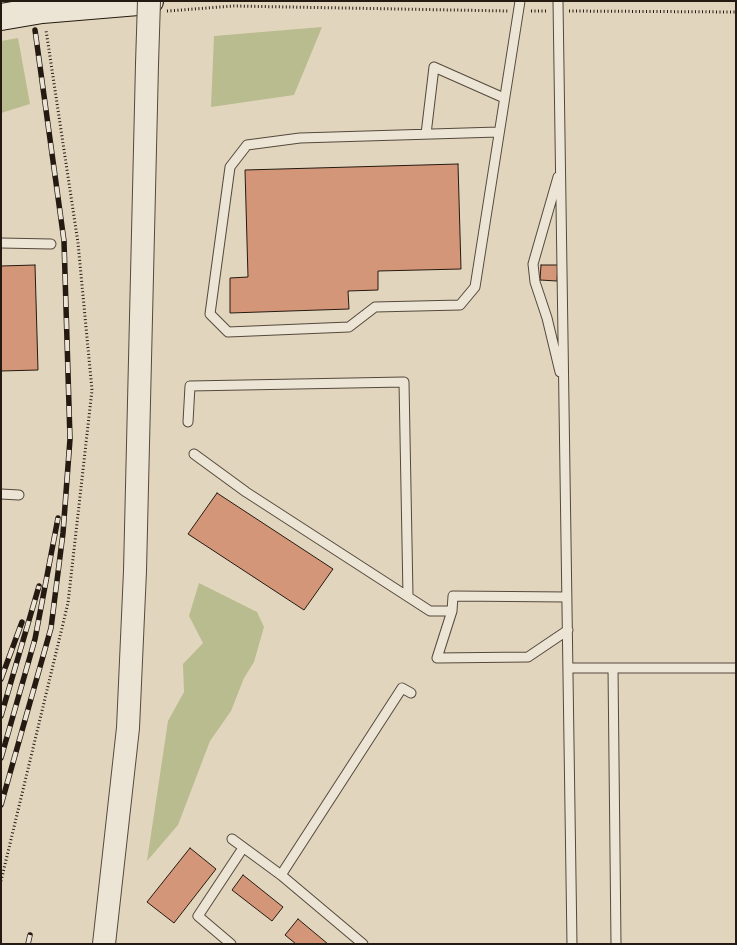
<!DOCTYPE html>
<html>
<head>
<meta charset="utf-8">
<style>
	body { margin:0 }
	#map { position:relative; width:737px; height:945px; overflow:hidden; background:#e2d5bd; font-family:Vollkorn,serif }
	canvas { display:block }
	.frame { position:absolute; inset:0; border:2px solid #241a11; pointer-events:none }
</style>
</head>
<body>
<div id="map">
<canvas width="737" height="945"></canvas>
<div class="frame"></div>
</div>
<script>
const context = document.querySelector('canvas').getContext('2d');
context.lineJoin = 'round';
function fill(path, color) { context.fillStyle = color; context.fill(path, 'evenodd'); }
const toPath = rows => new Path2D(rows.map(r => 'M' + r).join(''));
function stroke(path, color, width, dash) { context.strokeStyle = color; context.lineWidth = width; context.lineCap = dash ? 'butt' : 'round'; context.setLineDash(dash || []); context.stroke(path); }
fill(toPath([
	[322,27,294,95,211,107,214,36],
	[18,38,30,104,1,113,1,41],
	[199,583,257,612,264,627,254,662,244,678,231,711,210,741,178,825,147,861,168,721,184,692,183,664,203,643,189,616]
]), '#b8bc8e');
const building = toPath([
	[458,164,461,269,378,271,378,290,348,291,349,309,230,313,230,278,248,277,245,170,458,164],
	[35,265,38,370,1,371,1,266,35,265],
	[541,265,558,265,557,281,540,280,541,265],
	[217,493,333,569,304,610,188,534,217,493],
	[190,848,216,869,174,923,147,902,190,848],
	[243,875,283,907,272,921,232,890,243,875],
	[298,919,328,944,296,944,285,935,298,919]
]);
fill(building, '#d49678');
stroke(building, '#241a11', 1);
const service = toPath([
	[558,1,572,944],
	[498,132,300,138,247,145,230,167,210,314,228,332,349,327,375,307,460,305,475,287,520,1],
	[426,134,434,67,504,98],
	[558,177,533,264,535,282,547,318,560,372],
	[1,243,51,244],
	[188,422,190,386,404,382,408,596],
	[194,454,246,492,430,611,452,611],
	[1,494,19,495],
	[567,597,453,596,452,611,437,658,528,657,568,630],
	[568,668,736,668],
	[613,668,616,944],
	[232,839,281,875],
	[231,944,198,916,243,848],
	[363,944,281,875,402,688,411,693]
]);
const tertiary = toPath([
	[104,944,128,728,135,571,147,64]
]);
const secondary = toPath([
	[1,17,42,10,150,1]
]);
stroke(service, '#54493c', 11);
stroke(tertiary, '#54493c', 24);
stroke(secondary, '#241a11', 28);
stroke(toPath([
	[167,11,234,6,508,11],
	[531,11,548,11],
	[569,11,736,12],
	[1,881,68,603,92,390,78,243,46,30]
]), '#241a11', 3, [1, 2.5]);
stroke(service, '#ece4d4', 9);
stroke(tertiary, '#ece4d4', 22);
stroke(secondary, '#ece4d4', 26);
const rail = toPath([
	[1,679,22,622],
	[1,716,39,586],
	[1,758,35,639,58,518],
	[1,805,51,628,63,533,70,439,64,241,35,30],
	[28,944,30,935]
]);
stroke(rail, '#241a11', 5.5);
stroke(rail, '#ece4d4', 4, [11]);
const tertiaryBridge = toPath([
	[147,64,149,1]
]);
stroke(tertiaryBridge, '#54493c', 24, []);
stroke(tertiaryBridge, '#ece4d4', 22);
</script>
</body>
</html>
